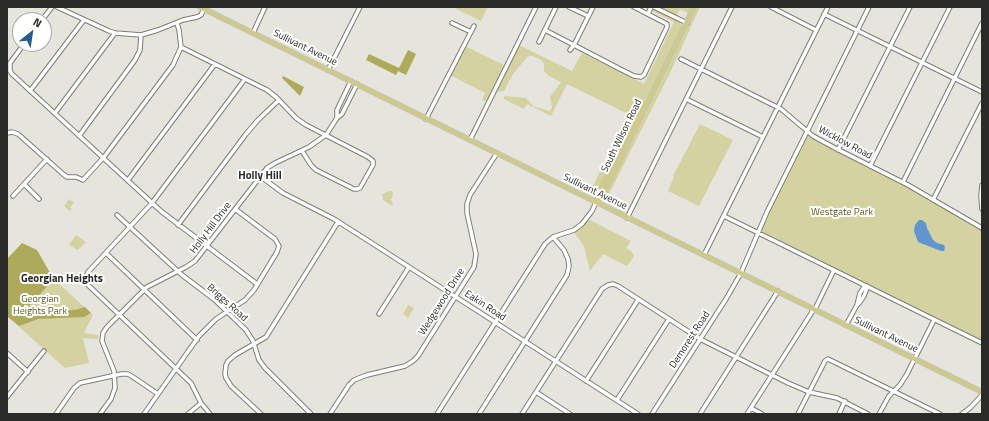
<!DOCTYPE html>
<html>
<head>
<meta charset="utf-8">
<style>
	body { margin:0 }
	#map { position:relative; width:989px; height:421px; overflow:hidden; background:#e5e5dd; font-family:"Titillium Web",sans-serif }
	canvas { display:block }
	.frame { position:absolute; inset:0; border:8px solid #2a2a27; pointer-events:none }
	.north { position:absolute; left:12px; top:12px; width:40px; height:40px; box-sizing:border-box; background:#fffffe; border:1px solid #aaaaa8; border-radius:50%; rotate:30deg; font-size:11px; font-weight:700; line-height:16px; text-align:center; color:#2a2a27 }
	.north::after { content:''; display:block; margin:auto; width:14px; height:18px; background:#225c93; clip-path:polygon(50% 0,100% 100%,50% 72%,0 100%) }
</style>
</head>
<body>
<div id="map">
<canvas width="989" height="421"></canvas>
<div class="frame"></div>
<div class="north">N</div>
</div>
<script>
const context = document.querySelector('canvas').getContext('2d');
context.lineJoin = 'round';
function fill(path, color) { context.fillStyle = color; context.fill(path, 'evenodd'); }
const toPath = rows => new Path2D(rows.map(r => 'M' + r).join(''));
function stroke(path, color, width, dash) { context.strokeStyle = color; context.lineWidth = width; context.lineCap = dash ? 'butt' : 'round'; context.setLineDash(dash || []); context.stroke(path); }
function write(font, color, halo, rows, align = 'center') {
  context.font = font + ' "Titillium Web",sans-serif'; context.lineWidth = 4; context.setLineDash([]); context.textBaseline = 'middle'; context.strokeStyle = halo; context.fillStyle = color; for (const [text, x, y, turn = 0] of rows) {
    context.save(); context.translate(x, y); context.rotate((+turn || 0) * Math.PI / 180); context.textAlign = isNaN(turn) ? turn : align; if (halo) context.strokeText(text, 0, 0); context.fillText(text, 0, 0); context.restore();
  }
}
fill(toPath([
	[457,7,488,7,481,21,456,9],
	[644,7,691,7,688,13,680,9,675,19,681,24,682,27,652,89,624,135,599,185,595,188,592,188,628,114,567,84,551,116,527,104,524,109,504,99,504,96,526,98,533,106,549,111,552,108,550,97,561,82,549,76,544,71,544,63,540,59,532,56,528,56,513,74,504,91,495,92,519,45,572,71,582,53,644,84,674,22],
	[697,7,700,7,672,69,605,202,604,198],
	[465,46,506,66,487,102,482,100,485,93,450,75],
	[700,124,733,140,699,206,668,191,674,177,673,176],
	[808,135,832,149,895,180,982,230,982,342,761,231,776,198],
	[390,191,392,191,393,195,391,200,393,204,392,206,383,200,383,197,382,194],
	[69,199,74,203,70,207,72,209,70,211,64,206],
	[588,219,631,241,626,248,632,252,634,256,627,266,603,254,590,271,584,246,574,232,582,227],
	[76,235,86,242,78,250,69,245],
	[19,247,93,315,84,333,98,335,98,339,83,338,89,363,65,368,7,316,7,259],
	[408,305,414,308,408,318,403,314]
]), '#d4d2a1');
fill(toPath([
	[408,50,416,54,406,75,398,71,396,75,366,60,369,54,399,68],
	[283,76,304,87,300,96,282,78],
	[22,243,37,250,53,278,51,282,29,306,28,310,31,312,75,310,85,307,91,313,84,317,38,319,19,326,7,316,7,259]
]), '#adaa59');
fill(toPath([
	[919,220,922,220,926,223,927,228,933,240,937,243,944,245,945,247,944,251,941,251,918,242,914,231,915,225]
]), '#5f96cf');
const minor = toPath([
	[57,7,109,31,115,33,141,35,158,30,183,20,197,17,201,15,204,9],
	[569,7,588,16],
	[654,7,687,23],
	[771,7,816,30],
	[648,14,651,7],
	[824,14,982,92],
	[42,20,52,7],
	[452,23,471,32],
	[545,30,620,69,634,76,641,77,644,75,667,27,667,24,634,7],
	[253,33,265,7],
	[539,42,556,7],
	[24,44,10,63,10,71,12,74,162,212,257,284],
	[181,47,267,90,276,97,296,118,306,125,368,157,373,161,373,165,360,188,357,189,354,189,316,170,311,165,302,151],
	[570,50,574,45,593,7],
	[681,59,781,109,813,136,833,147,908,185,982,228],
	[328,70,360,7],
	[30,91,84,20],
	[686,99,763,137],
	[55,113,115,33],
	[337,118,337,110,351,81],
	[426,119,474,26],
	[7,133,12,132,18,134,63,174,67,177,76,177,83,180,104,157,173,65,181,47,179,30,177,23],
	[79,136,135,60,140,50,141,35],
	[470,140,536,7],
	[838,150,910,7],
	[870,166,950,7],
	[260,176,283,193,334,219,378,247,638,414],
	[128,180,215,64],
	[903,182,982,23],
	[24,184,39,199],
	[982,185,981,196,982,209],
	[13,196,47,159],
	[933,200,982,103],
	[117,215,182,275,215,300,246,330,253,341,259,360,265,368,311,414],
	[724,216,982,343],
	[627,218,732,7],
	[178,225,246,134,258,120,279,100],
	[106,253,197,340],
	[704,255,828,7],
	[857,305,860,302,864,296,867,288,867,286],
	[815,309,834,270],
	[379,314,409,267],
	[846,325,857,305,860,293,864,287,867,286],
	[7,353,28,372],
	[586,381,638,300],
	[536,392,570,414],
	[7,397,44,351],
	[617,400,669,319],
	[751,408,762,414],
	[56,414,74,388,80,383,121,374,128,374,133,377,158,394],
	[100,414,111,399,115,388,114,371,102,341,103,333,107,327,147,287,186,267,195,261,267,168,275,163,309,147,326,135,337,118,342,114,357,84],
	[144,414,199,336,216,319,245,300,254,290,277,252,279,246,275,239,235,209],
	[188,414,201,403],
	[210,414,201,403,191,383,88,285,85,279,88,272,152,203,245,79],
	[261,414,231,386,226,378,225,374,226,365,228,361,235,355,266,337,338,222],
	[330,414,349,385,354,380,367,375,405,366,413,361,418,356,474,267,476,254,467,213,467,204,470,195,497,153],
	[437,414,545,244,553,237,574,230,582,224,592,211,596,202],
	[479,414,567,275,569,266,568,259,564,250,553,237],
	[522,414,602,289,608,285,613,284,618,286,700,339,788,383,809,392,837,398,868,414],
	[652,414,726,299,741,273,767,212,869,7],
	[700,414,778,291],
	[747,414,814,309],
	[798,414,825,361,828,359,940,414],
	[839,414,845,401],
	[879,414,889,396,900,385,907,374,934,320],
	[962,414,971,407,982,395]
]);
const major = toPath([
	[200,7,982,392],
	[596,202,602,197,694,7],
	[596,202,598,194,626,136,645,104]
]);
stroke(minor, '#7e7e77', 5.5);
stroke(major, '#c3c3c3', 6);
stroke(minor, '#fff', 3.5);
stroke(major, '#ceca89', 4.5);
write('10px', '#2a2a27', '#fffffe', [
	["Sullivant Avenue",305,48,26],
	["South Wilson Road",622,136,-64],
	["Wicklow Road",845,143,28],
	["Sullivant Avenue",595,192,26],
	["Holly Hill Drive",211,228,-53],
	["Wedgewood Drive",442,302,-58],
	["Briggs Road",227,303,42],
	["Eakin Road",485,306,33],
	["Sullivant Avenue",886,335,26],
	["Demorest Road",690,340,-57]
]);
write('10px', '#5d5a1e', '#fffffe', [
	["Westgate Park",842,213],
	["Georgian",40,300],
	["Heights Park",40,312]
]);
write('bold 11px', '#2a2a27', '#fffffe', [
	["Holly Hill",260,176],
	["Georgian Heights",62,279]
]);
</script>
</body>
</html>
